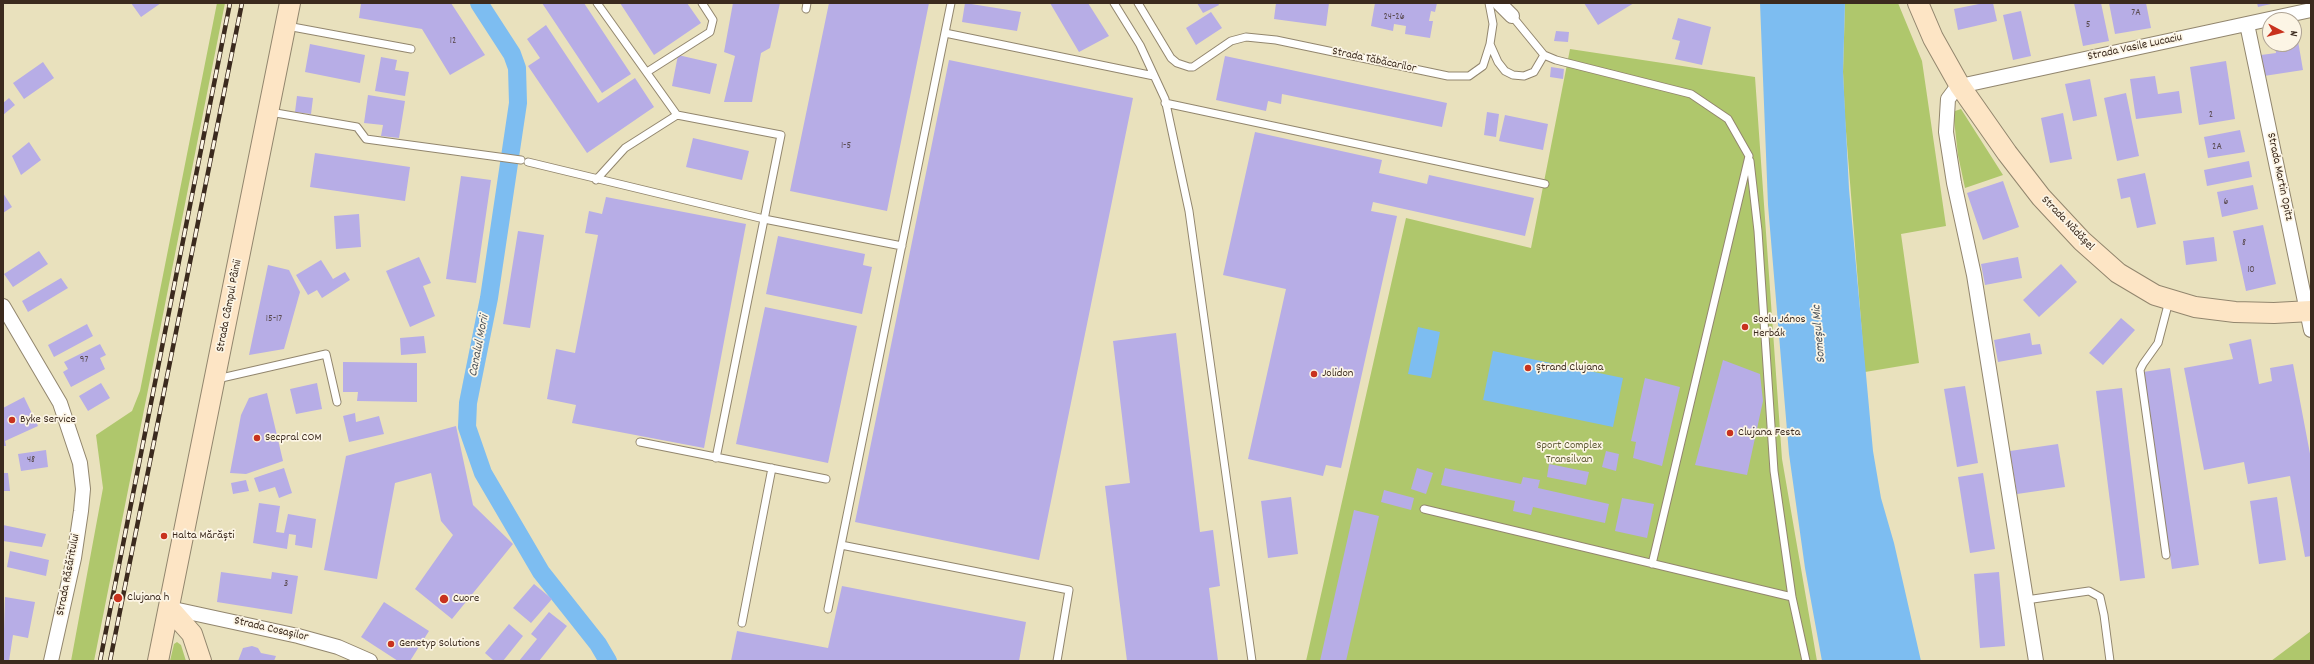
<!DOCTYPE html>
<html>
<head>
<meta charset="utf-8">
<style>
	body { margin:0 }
	#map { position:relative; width:2314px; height:664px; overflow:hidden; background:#e9e1bd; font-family:Dekko,sans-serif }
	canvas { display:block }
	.frame { position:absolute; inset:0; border:4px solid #3b2a1e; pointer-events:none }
	.north { position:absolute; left:2262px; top:12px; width:40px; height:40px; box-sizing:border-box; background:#fcf5e5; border:1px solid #afa495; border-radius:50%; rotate:97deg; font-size:11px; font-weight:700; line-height:16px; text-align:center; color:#3b2a1e }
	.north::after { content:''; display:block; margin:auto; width:14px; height:18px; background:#c8321e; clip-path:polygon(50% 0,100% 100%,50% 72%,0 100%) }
</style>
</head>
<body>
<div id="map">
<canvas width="2314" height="664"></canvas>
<div class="frame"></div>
<div class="north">N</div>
</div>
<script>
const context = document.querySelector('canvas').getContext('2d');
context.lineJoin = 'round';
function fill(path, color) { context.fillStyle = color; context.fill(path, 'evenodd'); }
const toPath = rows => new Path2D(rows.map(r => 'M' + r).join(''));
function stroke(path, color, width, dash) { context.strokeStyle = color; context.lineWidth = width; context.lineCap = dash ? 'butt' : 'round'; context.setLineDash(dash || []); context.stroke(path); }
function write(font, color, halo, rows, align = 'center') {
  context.font = font + ' Dekko,sans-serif'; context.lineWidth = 3.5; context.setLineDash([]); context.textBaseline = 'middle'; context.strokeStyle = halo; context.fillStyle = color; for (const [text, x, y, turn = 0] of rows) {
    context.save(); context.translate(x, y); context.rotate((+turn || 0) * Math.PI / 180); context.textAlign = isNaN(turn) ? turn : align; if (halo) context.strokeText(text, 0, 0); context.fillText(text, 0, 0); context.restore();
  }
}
fill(toPath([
	[217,3,225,3,94,661,71,661,103,488,96,435,132,411,140,391],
	[1845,3,1898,3,1922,61,1946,226,1901,234,1919,363,1865,372,1845,119,1843,72],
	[1570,49,1755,77,1782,459,1817,661,1306,661,1406,218,1531,248],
	[1961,109,2003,175,1965,188,1958,155,1954,120,1955,111],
	[2311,631,2311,661,2271,661],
	[177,642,181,645,186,661,170,661,174,644]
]), '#afc76c');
fill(toPath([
	[1760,3,1845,3,1843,72,1849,189,1873,451,1881,498,1894,543,1921,661,1822,661,1805,568,1789,454,1768,205],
	[1418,327,1440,332,1431,378,1408,374],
	[1493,351,1623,378,1613,427,1483,400]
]), '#7dbdf1');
stroke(toPath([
	[479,3,512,54,517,68,518,103,489,298,468,403,467,427,483,473,541,572,598,644,608,661]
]), '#7dbdf1', 18);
fill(toPath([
	[131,3,161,3,141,17],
	[361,3,451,3,485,55,450,75,422,29,359,18],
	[542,3,584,3,631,74,602,93],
	[620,3,687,3,701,23,654,55],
	[733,3,780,3,770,48,761,53,752,102,724,102,735,56,724,52],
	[829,3,929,3,887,211,790,191],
	[965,3,1021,12,1017,31,962,22],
	[1050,3,1088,3,1109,36,1079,52],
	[1197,3,1218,3,1219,5,1203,13],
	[1276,3,1329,3,1326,26,1274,19],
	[1375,3,1437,3,1435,12,1431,11,1429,21,1433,21,1430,38,1405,34,1406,26,1394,24,1393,31,1371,26],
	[1584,3,1634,3,1598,25],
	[1984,3,1993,3,1997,21,1958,30,1954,9],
	[2074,3,2101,3,2109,41,2083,46],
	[2109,3,2146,3,2151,28,2115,34],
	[2257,3,2271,3,2271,4,2258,7],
	[2021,11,2031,56,2013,60,2003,15],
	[1211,12,1222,28,1196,45,1186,28],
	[1678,18,1711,27,1702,65,1675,59,1680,41,1672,39],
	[546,25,598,103,635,78,654,107,587,153,528,66,540,58,527,39],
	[1556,31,1569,32,1568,42,1554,41],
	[2297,35,2303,70,2264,76,2261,55,2276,53,2275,44,2294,44,2294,36],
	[310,44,365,55,360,83,305,72],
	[678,55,717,64,710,94,672,86],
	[1225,56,1447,103,1442,127,1282,94,1281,104,1268,101,1266,111,1216,100],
	[381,57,397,60,395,70,409,72,405,96,375,91],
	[949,60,1133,98,1039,560,855,522],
	[2226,61,2235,119,2199,125,2190,67],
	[43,62,54,78,24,99,13,83],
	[1551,67,1564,69,1563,79,1550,77],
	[2155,76,2158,94,2179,91,2182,113,2136,119,2130,79],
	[2090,79,2097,116,2073,121,2065,84],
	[2126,93,2139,156,2117,161,2104,98],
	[368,95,405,101,399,138,381,136,383,125,364,123],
	[297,96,313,98,311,114,295,112],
	[9,98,15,105,3,115,3,103],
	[1487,112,1499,114,1496,137,1484,135],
	[2063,113,2072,159,2050,163,2041,118],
	[1505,115,1548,124,1543,150,1499,141],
	[2240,130,2245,152,2208,158,2204,137],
	[1255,132,1382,160,1379,173,1427,184,1429,175,1534,198,1525,236,1373,202,1371,211,1397,216,1341,468,1326,465,1323,476,1248,459,1286,289,1223,275],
	[693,138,749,151,742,180,686,167],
	[29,142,41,160,21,175,12,156],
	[315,153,410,167,405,201,310,187],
	[2249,161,2252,177,2207,186,2204,170],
	[2145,173,2156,224,2137,228,2130,197,2121,199,2117,179],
	[461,176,491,180,476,283,446,279],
	[2003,181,2019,227,1983,240,1967,193],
	[2253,185,2258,209,2222,217,2217,192],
	[3,193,12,207,3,213],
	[606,197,746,224,704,448,572,423,576,405,547,399,556,349,575,353,598,235,585,233,589,211,602,214],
	[359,214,361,247,336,249,334,216],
	[2263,225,2276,284,2246,291,2233,231],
	[518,231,544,235,530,328,503,324],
	[778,236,865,254,863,265,872,267,862,314,766,294],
	[2214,237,2217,261,2186,265,2183,241],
	[39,251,48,264,13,287,4,274],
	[419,257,431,283,423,286,435,316,410,327,386,271],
	[2018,257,2022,278,1985,285,1981,264],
	[321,260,333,279,345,272,350,280,322,298,317,290,308,295,296,275],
	[2061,264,2077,282,2039,317,2023,300],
	[268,265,289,270,300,292,284,349,249,355],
	[61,278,68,288,28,312,22,301],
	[765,307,857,326,828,463,736,444],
	[2121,318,2135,330,2103,365,2089,353],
	[87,324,93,336,54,357,48,345],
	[1176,333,1200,532,1213,530,1220,586,1209,588,1218,661,1127,661,1105,486,1130,483,1113,341],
	[2030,333,2032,345,2040,344,2042,354,1998,362,1994,340],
	[424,336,426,353,401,355,400,338],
	[2251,339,2259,384,2272,381,2270,368,2293,364,2311,459,2311,556,2305,557,2290,476,2248,484,2244,462,2204,470,2184,368,2233,359,2229,344],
	[100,344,106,355,100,358,105,369,71,387,63,372,68,369,64,362],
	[1723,360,1760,374,1763,401,1747,475,1695,465],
	[343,362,417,363,417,402,357,401,358,392,343,392],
	[2170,368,2199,565,2172,569,2143,372],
	[1645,378,1680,387,1662,466,1633,458,1636,442,1631,441],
	[101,383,110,398,88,411,79,396],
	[317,383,322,409,296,414,290,389],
	[1965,386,1978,463,1957,467,1944,389],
	[2122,388,2145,578,2120,581,2096,391],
	[267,393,283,461,246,474,230,473,241,415,249,398],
	[24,397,38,426,5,441,6,446,3,446,3,408],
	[355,413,356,422,379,416,384,434,349,442,343,416],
	[456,426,473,505,513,544,452,619,415,589,453,535,441,521,431,473,395,483,377,579,324,570,346,456],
	[2058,444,2065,487,2017,494,2010,451],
	[46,450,48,467,21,471,18,454],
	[1606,451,1619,454,1616,471,1602,467],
	[1549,464,1589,472,1586,485,1547,477],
	[284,468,292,493,279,498,275,487,259,492,254,478],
	[1417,468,1433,473,1426,494,1411,489],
	[1445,468,1521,484,1523,477,1540,480,1538,488,1609,504,1605,523,1533,507,1531,515,1513,511,1515,501,1441,485],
	[3,473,8,473,10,491,3,491],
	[1983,473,1995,549,1970,553,1958,477],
	[246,480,249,491,233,494,231,483],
	[1384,490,1414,498,1411,510,1381,502],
	[1291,497,1298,554,1268,558,1261,501],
	[2277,497,2286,560,2259,564,2250,501],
	[1622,498,1654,504,1647,538,1615,531],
	[259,503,280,506,276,532,284,533,288,514,316,519,312,548,295,545,296,535,289,534,287,549,253,543],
	[1354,510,1379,516,1346,661,1320,661],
	[3,525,46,534,42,547,3,541],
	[10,551,49,560,46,576,7,567],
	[221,572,271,579,272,572,298,576,292,614,217,602],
	[1999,572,2005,646,1980,648,1974,574],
	[534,584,552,599,531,623,513,608],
	[842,586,1026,622,1019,661,731,661,737,631,828,648],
	[5,597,35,602,28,638,13,635,9,661,3,661],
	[384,602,429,631,410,661,398,661,361,637],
	[549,612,567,626,539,661,519,661,537,639,531,634],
	[509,624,523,636,503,661,494,661,485,653],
	[252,646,258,648,261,653,276,656,274,661,238,661,243,648]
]), '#b7ade6');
const lane = toPath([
	[1114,3,1140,45,1165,99,1189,211,1252,661],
	[1138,3,1171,58,1177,63,1189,67,1193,67,1231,41,1246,37,1276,40,1448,76,1469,76,1483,66,1490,44],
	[1489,3,1493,24,1490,44,1498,62,1505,71,1513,75,1524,76,1534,72,1544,55,1512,16],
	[806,9,807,3],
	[287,26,411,49],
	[945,33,1154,76],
	[1544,55,1556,60,1691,94,1728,119,1749,156,1652,564],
	[647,72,710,32,713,20,702,3],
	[1165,103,1545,184],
	[270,112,357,127,366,139,521,160],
	[677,115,781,135,716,458],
	[1750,161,1758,231,1774,471,1792,597,1806,661],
	[528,162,764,219,902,246],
	[596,180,625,148,677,115,597,3],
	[217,379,326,354,337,402],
	[640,442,826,479],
	[1424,509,1792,597],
	[841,545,1069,590,1057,661],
	[2166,555,2140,370,2143,364,2158,343,2169,301],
	[2026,600,2089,591,2100,597,2104,615,2110,661],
	[828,609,951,3],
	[742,623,772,468]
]);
const street = toPath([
	[1499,3,1512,16],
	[2247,24,2311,330],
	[3,306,60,403,80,463,83,489,81,511,74,558,51,661],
	[169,608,298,636,338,647,370,661],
	[2036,661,1974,275,1954,183,1946,132,1948,99,1954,91,1960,86,2311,10]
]);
const secondary = toPath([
	[1918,3,1933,38,1960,86,2007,153,2041,197,2082,241,2118,273,2155,295,2195,307,2235,312,2274,313,2311,311],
	[169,608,192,634,201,661],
	[158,661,290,3]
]);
stroke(lane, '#92866e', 9);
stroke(street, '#92866e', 16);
stroke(secondary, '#92866e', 22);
stroke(lane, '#fff', 7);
stroke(street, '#fff', 14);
stroke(secondary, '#fde5c5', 20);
const rail = toPath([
	[100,661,230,3],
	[110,661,242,3]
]);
stroke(rail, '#3b2a1e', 4.5);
stroke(rail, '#fcf5e5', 3, [9]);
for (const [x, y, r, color] of [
	[1745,327,4,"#c8321e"],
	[1528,368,4,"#c8321e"],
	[1314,374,4,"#c8321e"],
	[12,420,4,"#c8321e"],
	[1730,433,4,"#c8321e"],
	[257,438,4,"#c8321e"],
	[164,536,4,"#c8321e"],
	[118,598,5,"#c8321e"],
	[444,599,5,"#c8321e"],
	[391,644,4,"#c8321e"]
]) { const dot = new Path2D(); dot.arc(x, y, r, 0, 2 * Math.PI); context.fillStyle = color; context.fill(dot); stroke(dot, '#fcf5e5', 1.5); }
write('10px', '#5a4b50', null, [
	["7A",2136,14],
	["24-26",1394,18],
	["5",2088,26],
	["12",453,42],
	["2",2211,116],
	["1-5",846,147],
	["2A",2217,148],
	["6",2226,203],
	["8",2244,244],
	["10",2251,271],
	["15-17",274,320],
	["97",84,361],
	["48",31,461],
	["3",286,585]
]);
write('12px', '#3b2a1e', '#fcf5e5', [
	["Strada Vasile Lucaciu",2135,48,-12],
	["Strada Tăbăcarilor",1374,61,12],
	["Strada Martin Opitz",2279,177,78],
	["Strada Nădășel",2067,224,46],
	["Strada Câmpul Pâinii",230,306,-79],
	["Strada Răsăritului",69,575,-79],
	["Strada Cosașilor",271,630,13]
]);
write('12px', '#3b2a1e', '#fcf5e5', [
	["Soclu János",1753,320],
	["Herbák",1753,334],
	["Ștrand Clujana",1536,368],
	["Jolidon",1322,374],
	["Byke Service",20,420],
	["Clujana Festa",1738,433],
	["Secpral COM",265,438],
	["Halta Mărăști",172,536],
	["Clujana h",127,598],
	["Cuore",453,599],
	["Genetyp Solutions",399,644]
], 'left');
write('12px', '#5e5935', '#fcf5e5', [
	["Sport Complex",1569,446],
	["Transilvan",1569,460]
]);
write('italic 13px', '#4f565d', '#fcf5e5', [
	["Someșul Mic",1820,334,-95],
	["Canalul Morii",480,346,-79]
]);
</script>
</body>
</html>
